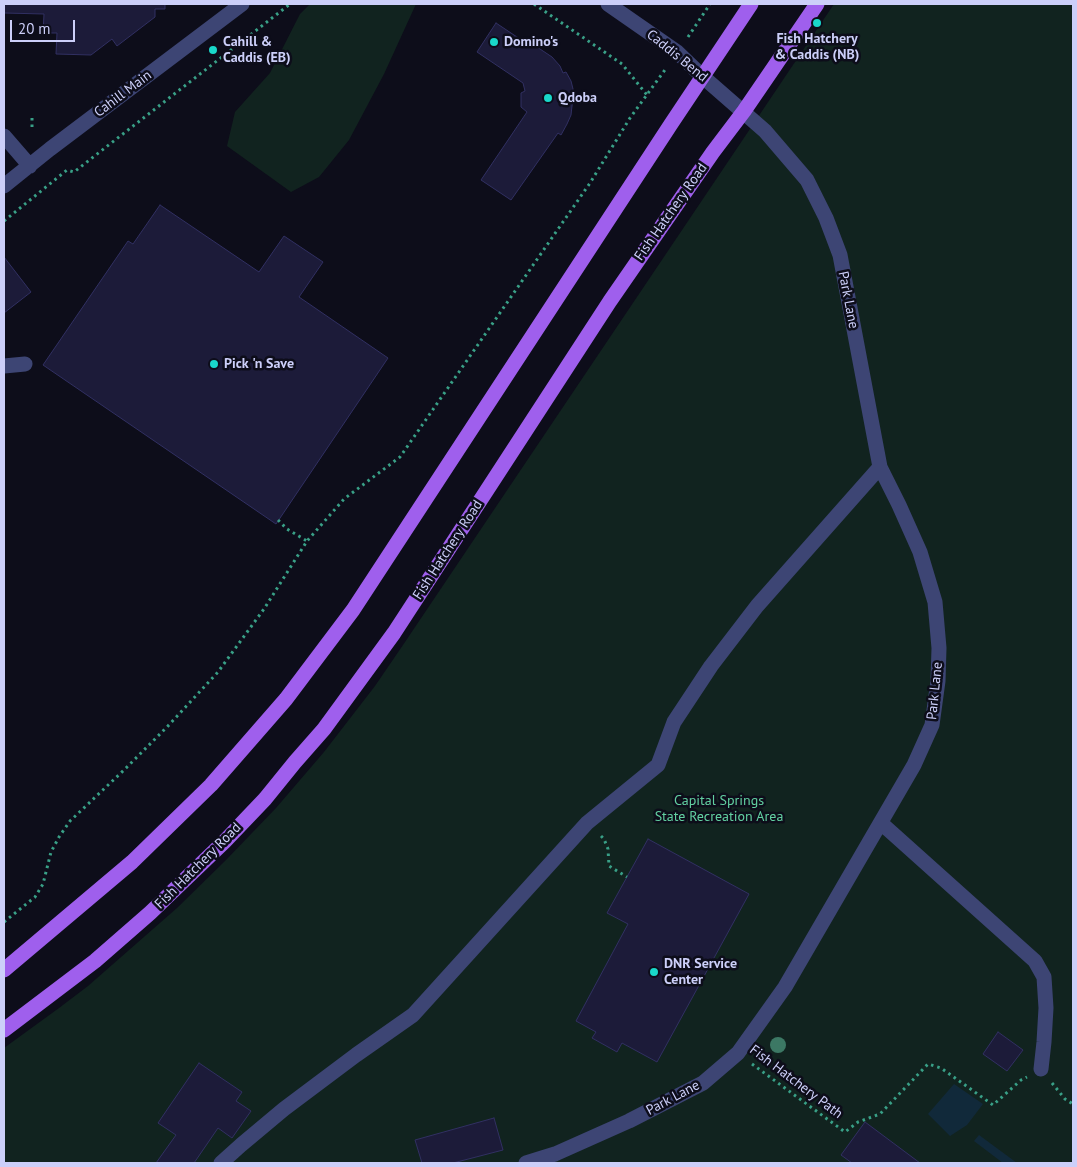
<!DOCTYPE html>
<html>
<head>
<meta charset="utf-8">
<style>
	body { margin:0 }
	#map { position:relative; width:1077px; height:1167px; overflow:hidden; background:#0d0d1a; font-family:"PT Sans",sans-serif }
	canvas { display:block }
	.frame { position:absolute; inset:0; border:5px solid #cccff9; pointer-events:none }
	.scale { position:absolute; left:10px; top:20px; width:65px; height:22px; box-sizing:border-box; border:2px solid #cccff9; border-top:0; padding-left:6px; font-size:15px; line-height:18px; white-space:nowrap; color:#cccff9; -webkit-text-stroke:4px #0d0d1a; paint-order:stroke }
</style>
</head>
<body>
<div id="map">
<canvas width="1077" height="1167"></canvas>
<div class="frame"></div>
<div class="scale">20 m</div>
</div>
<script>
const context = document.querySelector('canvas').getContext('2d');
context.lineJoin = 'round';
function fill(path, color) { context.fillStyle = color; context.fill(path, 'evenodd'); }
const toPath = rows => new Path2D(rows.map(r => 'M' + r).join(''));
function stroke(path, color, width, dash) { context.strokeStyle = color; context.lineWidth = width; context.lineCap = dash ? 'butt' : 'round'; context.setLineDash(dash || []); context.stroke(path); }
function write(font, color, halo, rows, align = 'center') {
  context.font = font + ' "PT Sans",sans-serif'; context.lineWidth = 5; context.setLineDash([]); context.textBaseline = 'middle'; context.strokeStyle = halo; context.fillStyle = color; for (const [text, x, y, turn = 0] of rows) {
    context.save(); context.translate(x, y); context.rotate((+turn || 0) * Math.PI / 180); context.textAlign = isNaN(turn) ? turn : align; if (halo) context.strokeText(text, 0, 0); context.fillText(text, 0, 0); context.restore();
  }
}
fill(toPath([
	[310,4,416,4,384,74,349,140,319,177,291,192,227,146,235,112,270,73,300,14],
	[834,4,1073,4,1073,1163,4,1163,4,1048,59,1008,88,986,177,908,226,860,276,808,324,752,375,686,403,645]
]), '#11231f');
fill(toPath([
	[954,1084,983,1104,967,1125,950,1136,928,1114],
	[979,1135,1017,1163,1003,1163,974,1141]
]), '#11293a');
const building = toPath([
	[4,4,165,4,165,9,155,9,155,17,117,46,112,39,91,55,56,54,57,33,43,33,44,14,4,13,4,4],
	[496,23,529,45,531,43,552,57,560,66,563,73,566,72,571,81,573,89,573,97,571,115,567,124,561,135,558,133,511,200,481,180,527,112,521,107,521,93,525,91,523,83,477,52,496,23],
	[160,205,259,272,284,236,323,262,299,297,388,358,276,524,43,365,128,241,133,244,160,205],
	[4,257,31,292,4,313,4,257],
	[648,839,749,894,657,1062,622,1043,617,1052,592,1038,596,1032,576,1021,628,924,607,913,648,839],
	[998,1032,1023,1050,1007,1071,983,1054,998,1032],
	[199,1063,242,1092,236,1101,251,1111,232,1138,218,1128,194,1163,156,1163,176,1135,158,1123,199,1063],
	[494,1118,503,1150,453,1163,422,1163,415,1140,494,1118],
	[865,1122,920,1163,852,1163,841,1155,865,1122]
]);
fill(building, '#1c1b39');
stroke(building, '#313062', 1);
stroke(toPath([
	[534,4,622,64,647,95],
	[688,37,710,4],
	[32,127,32,118],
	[4,221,67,170,74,172,290,4],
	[278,520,287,529,307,541],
	[601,836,604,839,608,849,609,866,627,877],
	[4,922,35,897,43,884,51,852,59,837,70,821,124,770,167,727,218,672,264,609,307,541,344,499,400,457,590,183,630,118,667,67],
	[752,1064,845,1132,858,1122,880,1114,928,1064,941,1068,993,1105,1021,1080,1027,1077],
	[1052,1083,1065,1099,1073,1104]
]), '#39a087', 3, [2.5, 4]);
stroke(toPath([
	[4,136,30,166],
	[4,186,50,149,242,4],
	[4,366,25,364],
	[881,823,1035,961,1044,977,1046,1008,1044,1042,1041,1069],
	[221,1163,241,1145,284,1109,356,1055,413,1015,587,823,658,765,674,722,711,666,757,606,880,467],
	[526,1163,555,1154,629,1121,703,1083,738,1053,785,987,914,765,932,725,938,681,939,648,935,602,920,552,899,505,880,467,840,255,826,218,807,180,765,131,702,76,677,52,608,4]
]), '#3d4574', 15);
stroke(toPath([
	[4,970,132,862,211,785,286,699,353,610,671,124,751,4],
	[4,1030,95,961,150,913,225,841,265,799,295,762,324,729,394,633,610,301,713,152,744,111,770,73,817,4]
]), '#9f5fed', 15);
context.fillStyle = '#3c7864';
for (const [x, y] of [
	[778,1045]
]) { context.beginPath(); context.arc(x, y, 8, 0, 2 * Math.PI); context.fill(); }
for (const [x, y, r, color] of [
	[817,23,5,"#19d8ca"],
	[494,42,5,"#19d8ca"],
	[213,50,5,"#19d8ca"],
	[548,98,5,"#19d8ca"],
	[214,364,5,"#19d8ca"],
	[654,972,5,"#19d8ca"]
]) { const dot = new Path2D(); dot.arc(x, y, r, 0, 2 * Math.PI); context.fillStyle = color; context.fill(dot); stroke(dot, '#0d0d1a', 2); }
write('bold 14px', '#cccff9', '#0d0d1a', [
	["Fish Hatchery",817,39,"center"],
	["& Caddis (NB)",817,55,"center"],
	["Cahill &",223,42],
	["Caddis (EB)",223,58],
	["Domino's",504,42],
	["Qdoba",558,98],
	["Pick 'n Save",224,364],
	["DNR Service",664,964],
	["Center",664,980]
], 'left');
write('14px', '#cccff9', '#0d0d1a', [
	["Caddis Bend",677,56,39],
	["Cahill Main",123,94,-37],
	["Fish Hatchery Road",671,212,-55],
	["Park Lane",848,300,79],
	["Fish Hatchery Road",448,550,-57],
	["Park Lane",935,691,-84],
	["Fish Hatchery Road",198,866,-45],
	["Fish Hatchery Path",796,1082,37],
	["Park Lane",673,1098,-28]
]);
write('14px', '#62d0a1', '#0d0d1a', [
	["Capital Springs",719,801],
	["State Recreation Area",719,817]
]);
</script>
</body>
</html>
